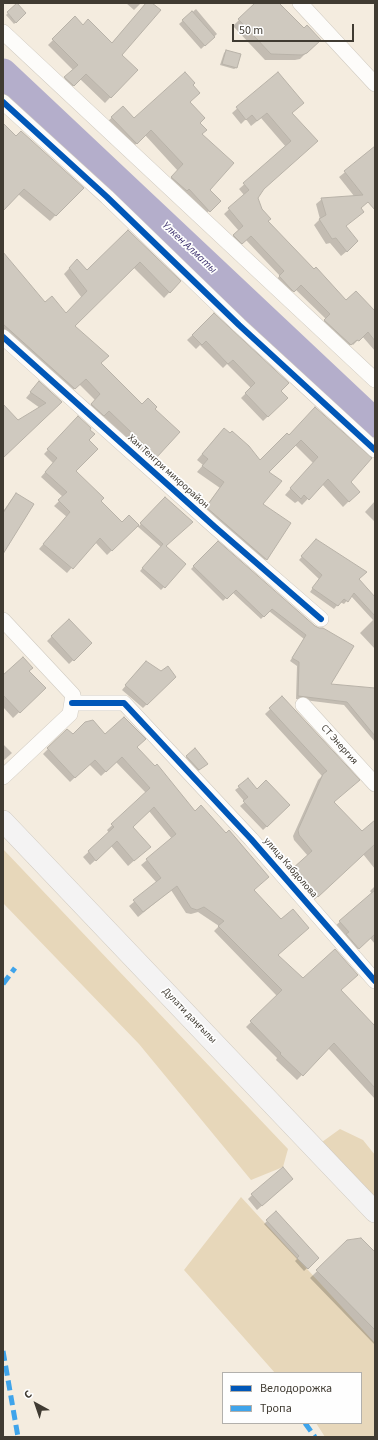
<!DOCTYPE html>
<html>
<head>
<meta charset="utf-8">
<style>
	body { margin:0 }
	#map { position:relative; width:378px; height:1440px; overflow:hidden; background:#f4ecdf; font-family:"Source Sans 3",sans-serif }
	canvas { display:block }
	.frame { position:absolute; inset:0; border:4px solid #403b32; pointer-events:none }
	.legend { position:absolute; left:222px; top:1372px; width:140px; height:52px; box-sizing:border-box; background:#fefefe; border:1px solid #b2b0ac; margin:0; padding:5px 7px; list-style:none; font-size:12px; color:#403b32 }
	.legend li { display:flex; align-items:center; gap:8px; height:20px }
	.legend b { width:20px; border:1px solid #b2b0ac }
	.north { position:absolute; left:16px; top:1384px; width:40px; height:40px; -webkit-text-stroke:3px #fefefe; paint-order:stroke; rotate:320deg; font-size:11px; font-weight:700; line-height:16px; text-align:center; color:#403b32 }
	.north::after { content:''; display:block; margin:auto; width:14px; height:18px; background:#403b32; clip-path:polygon(50% 0,100% 100%,50% 72%,0 100%) }
	.scale { position:absolute; left:232px; top:24px; width:122px; height:18px; box-sizing:border-box; border:2px solid #403b32; border-top:0; padding-left:5px; font-size:12px; line-height:14px; white-space:nowrap; color:#403b32; -webkit-text-stroke:3px #fefefe; paint-order:stroke }
</style>
</head>
<body>
<div id="map">
<canvas width="378" height="1440"></canvas>
<div class="frame"></div>
<ul class="legend">
<li><b style="height:5px;background:#0057b8"></b>Велодорожка</li>
<li><b style="height:5px;background:#3fa4eb"></b>Тропа</li>
</ul>
<div class="north">С</div>
<div class="scale">50 m</div>
</div>
<script>
const context = document.querySelector('canvas').getContext('2d');
context.lineJoin = 'round';
function fill(path, color) { context.fillStyle = color; context.fill(path, 'evenodd'); }
const toPath = rows => new Path2D(rows.map(r => 'M' + r).join(''));
function stroke(path, color, width, dash) { context.strokeStyle = color; context.lineWidth = width; context.lineCap = dash ? 'butt' : 'round'; context.setLineDash(dash || []); context.stroke(path); }
function write(font, color, halo, rows, align = 'center') {
  context.font = font + ' "Source Sans 3",sans-serif'; context.lineWidth = 3.5; context.setLineDash([]); context.textBaseline = 'middle'; context.strokeStyle = halo; context.fillStyle = color; for (const [text, x, y, turn = 0] of rows) {
    context.save(); context.translate(x, y); context.rotate((+turn || 0) * Math.PI / 180); context.textAlign = isNaN(turn) ? turn : align; if (halo) context.strokeText(text, 0, 0); context.fillText(text, 0, 0); context.restore();
  }
}
fill(toPath([
	[3,849,288,1149,283,1167,251,1180,139,1044,3,903],
	[340,1129,363,1140,375,1155,375,1197,322,1142],
	[241,1197,375,1343,375,1437,325,1437,316,1423,361,1423,361,1373,275,1373,184,1270]
]), '#e7d7ba');
fill(toPath([
	[126,3,141,3,134,10],
	[147,3,151,3,121,55,136,70,105,103,80,79,68,91,60,83,73,70,48,45,75,18,83,26,111,44],
	[256,3,278,3,304,29,319,40,300,59,295,60,265,60,233,26],
	[17,4,25,13,14,24,6,15],
	[196,9,217,34,201,49,179,24],
	[226,51,236,68,234,69,220,65,224,53],
	[278,73,298,108,291,113,316,141,262,189,257,198,267,221,313,270,346,301,375,312,375,351,362,336,353,345,352,344,345,349,320,325,326,319,295,289,288,296,274,281,280,276,246,240,237,248,229,240,239,231,224,214,244,195,239,189,286,147,261,118,251,126,246,119,241,124,232,113],
	[189,102,199,123,209,190,214,207,203,216,166,183,178,171,145,135,131,149,106,123,123,107,134,120],
	[3,134,82,188,50,221,18,194,3,209],
	[375,148,375,196,360,208,362,212,345,226,352,247,341,256,330,243,326,244,314,225,320,219,316,204,322,199,354,196,339,177],
	[128,232,180,281,164,298,133,267,74,326,100,363,142,406,154,409,179,432,150,462,103,416,98,420,86,410,95,400,79,384,69,394,3,336,3,253,45,304,66,315,82,298,64,274,77,260,87,271],
	[214,315,287,398,263,421,241,398,251,388,227,364,223,368,200,345,196,349,187,340],
	[39,382,60,402,3,457,3,409,18,422,40,408,26,398],
	[315,409,350,482,353,497,343,507,322,484,302,505,298,501,295,503,285,495,313,463,295,445,268,472,262,505,290,523,266,559,261,565,201,513,220,488,197,472,203,465,197,460,218,435,260,461,288,436],
	[78,418,87,440,75,471,99,501,122,523,129,516,139,526,165,498,164,587,161,590,140,571,161,547,137,526,107,555,95,542,67,573,39,549,67,517,54,506,63,497,41,477,53,463,44,454],
	[16,494,3,553,3,510,4,510,11,500],
	[375,501,375,522,365,512],
	[317,540,358,579,375,599,375,649,360,633,373,620,351,596,344,604,340,602,334,609,310,592,319,579,299,560],
	[218,542,315,627,329,685,375,689,375,742,344,705,296,699,297,666,290,661,304,639,269,611,261,619,232,592,223,601,191,569],
	[69,620,91,643,69,664,47,641],
	[142,666,174,677,143,708,122,690],
	[3,677,44,688,13,718,3,707],
	[282,698,358,780,333,802,362,833,375,830,375,869,363,854,313,901,288,874,308,856,294,840,293,836,318,780,322,776,265,714],
	[67,730,72,736,105,735,136,747,253,890,277,955,303,980,340,990,375,1027,375,1099,328,1048,297,1080,276,1060,277,1058,246,1027,277,996,214,931,219,926,198,912,191,914,186,913,171,890,138,917,129,906,157,883,141,865,172,839,149,811,132,827,144,852,128,866,111,846,90,865,83,857,109,833,107,830,146,793,116,762,101,776,89,764,70,782,43,754],
	[3,744,12,753,3,761],
	[195,750,205,765,197,772,185,758],
	[239,787,257,790,289,805,263,830,240,806,245,802,235,790],
	[375,886,375,944,370,938,353,953,335,926,372,894,370,891],
	[288,1183,257,1210,248,1199,252,1195],
	[276,1212,318,1258,304,1271,295,1261,297,1259,264,1224],
	[348,1241,375,1254,375,1345,310,1278]
]), '#0003');
stroke(toPath([
	[3,73,375,423]
]), '#b4aecb', 29);
const building = toPath([
	[17,3,26,13,16,23,7,12,17,3],
	[146,3,152,3,161,10,122,55,138,70,111,98,86,74,74,86,64,77,78,65,52,39,75,16,83,25,88,19,112,43,146,3],
	[255,3,279,3,304,28,307,25,321,40,307,53,302,55,271,54,238,19,255,3],
	[192,11,215,37,205,46,182,20,192,11],
	[226,50,241,54,237,68,222,64,226,50],
	[185,72,195,83,193,85,200,93,190,102,205,118,200,123,207,130,202,134,234,163,210,190,221,201,210,212,189,189,187,191,171,177,183,164,151,130,137,144,111,117,123,106,134,118,185,72],
	[278,72,304,103,292,113,318,141,264,189,258,198,262,209,271,219,268,221,314,269,316,267,346,300,356,291,375,311,375,341,368,332,359,341,357,340,351,345,324,320,330,314,301,285,294,292,290,288,279,276,284,271,251,236,242,244,233,235,243,226,228,208,249,190,243,183,291,141,267,113,257,121,252,115,246,120,236,107,278,72],
	[3,123,16,136,21,131,84,188,56,216,24,189,3,211,3,123],
	[375,146,375,210,368,202,361,208,364,212,346,226,358,241,347,252,336,238,332,239,319,219,326,215,321,198,363,195,344,171,375,146],
	[128,230,181,281,170,293,140,262,75,326,109,356,101,363,142,404,148,398,157,407,155,409,180,432,157,457,109,411,104,416,91,404,100,394,86,379,75,389,3,324,3,252,45,302,52,296,66,313,87,291,69,268,77,259,87,270,128,230],
	[214,313,289,383,281,391,288,398,268,417,245,393,255,383,233,360,228,364,206,341,202,345,192,335,214,313],
	[39,381,62,402,3,458,3,404,18,420,46,403,30,392,39,381],
	[315,407,372,458,351,482,360,492,349,502,328,479,309,500,304,495,301,499,290,488,318,457,301,440,269,472,282,481,263,504,291,523,267,560,206,507,224,482,202,466,208,459,202,454,224,428,230,433,232,431,249,446,260,460,287,433,289,435,315,407],
	[78,416,91,428,90,430,95,434,89,440,98,449,76,471,104,498,101,501,122,522,129,515,139,525,112,551,100,538,73,569,43,544,70,512,58,500,67,492,45,472,57,458,47,449,78,416],
	[16,493,34,504,3,554,3,513,16,493],
	[165,497,193,522,166,546,186,564,165,588,142,568,163,544,140,523,165,497],
	[316,539,367,572,359,579,375,597,375,616,354,593,348,602,344,599,338,606,312,588,322,575,301,556,316,539],
	[218,541,315,626,319,628,323,628,354,646,331,684,375,688,375,736,347,702,298,696,299,662,292,658,306,635,272,609,264,617,236,590,227,599,193,566,218,541],
	[69,619,92,643,74,661,51,636,69,619],
	[23,657,33,668,29,671,46,688,20,713,3,695,3,675,23,657],
	[146,661,161,671,168,666,176,677,147,705,125,685,146,661],
	[282,696,360,780,334,802,362,831,375,820,375,844,318,897,292,869,312,851,299,835,298,830,323,774,327,771,269,708,282,696],
	[124,717,146,739,137,747,155,766,157,764,195,811,201,805,226,833,229,830,269,877,254,890,281,919,293,909,309,928,278,955,303,978,335,949,358,975,341,990,375,1026,375,1088,334,1043,303,1076,280,1054,281,1053,250,1021,282,990,218,926,224,921,204,907,197,910,191,908,177,886,143,912,133,900,161,878,146,859,176,834,154,807,133,827,151,847,134,861,117,841,96,861,88,851,114,827,111,824,150,788,122,757,106,772,95,760,75,778,47,748,67,729,73,734,85,722,93,720,105,734,124,717],
	[195,748,208,764,199,770,186,756,195,748],
	[248,778,257,789,266,780,290,805,267,827,243,801,248,797,238,786,248,778],
	[375,890,375,934,359,949,346,934,349,932,339,921,375,890],
	[283,1167,293,1179,262,1206,251,1194,283,1167],
	[276,1211,319,1258,308,1269,297,1258,299,1256,266,1220,276,1211],
	[361,1238,375,1252,375,1330,316,1270,347,1240,361,1238]
]);
fill(building, '#cfc9bf');
stroke(building, '#b8b2a8', 1);
const street = toPath([
	[300,3,375,84],
	[3,32,375,380],
	[3,102,107,197,239,325,375,450],
	[3,337,215,527,321,619],
	[3,620,73,695,70,714,3,777],
	[72,703,124,703,251,839,375,981],
	[303,705,375,784]
]);
const secondary = toPath([
	[3,821,375,1212]
]);
stroke(street, '#d0cac0', 16);
stroke(secondary, '#d0cac0', 22);
stroke(street, '#fdfcfa', 15);
stroke(secondary, '#f4f3f3', 21);
stroke(toPath([
	[3,984,15,968],
	[3,1351,18,1437],
	[305,1423,315,1437]
]), '#3fa4eb', 5, [10, 5]);
stroke(toPath([
	[3,102,107,197,239,325,375,450],
	[3,337,215,527,321,619],
	[72,703,124,703,251,839,375,981]
]), '#0057b8', 6);
write('10px', '#403b32', '#fefefe', [
	["Хан Тенгри микрорайон",168,472,42],
	["СТ Энергия",339,745,48],
	["улица Кабдолова",290,868,49],
	["Дулати даңғылы",189,1016,46]
]);
write('italic 11px', '#413671', '#fefefe', [
	["Үлкен Алматы",189,248,43]
]);
</script>
</body>
</html>
